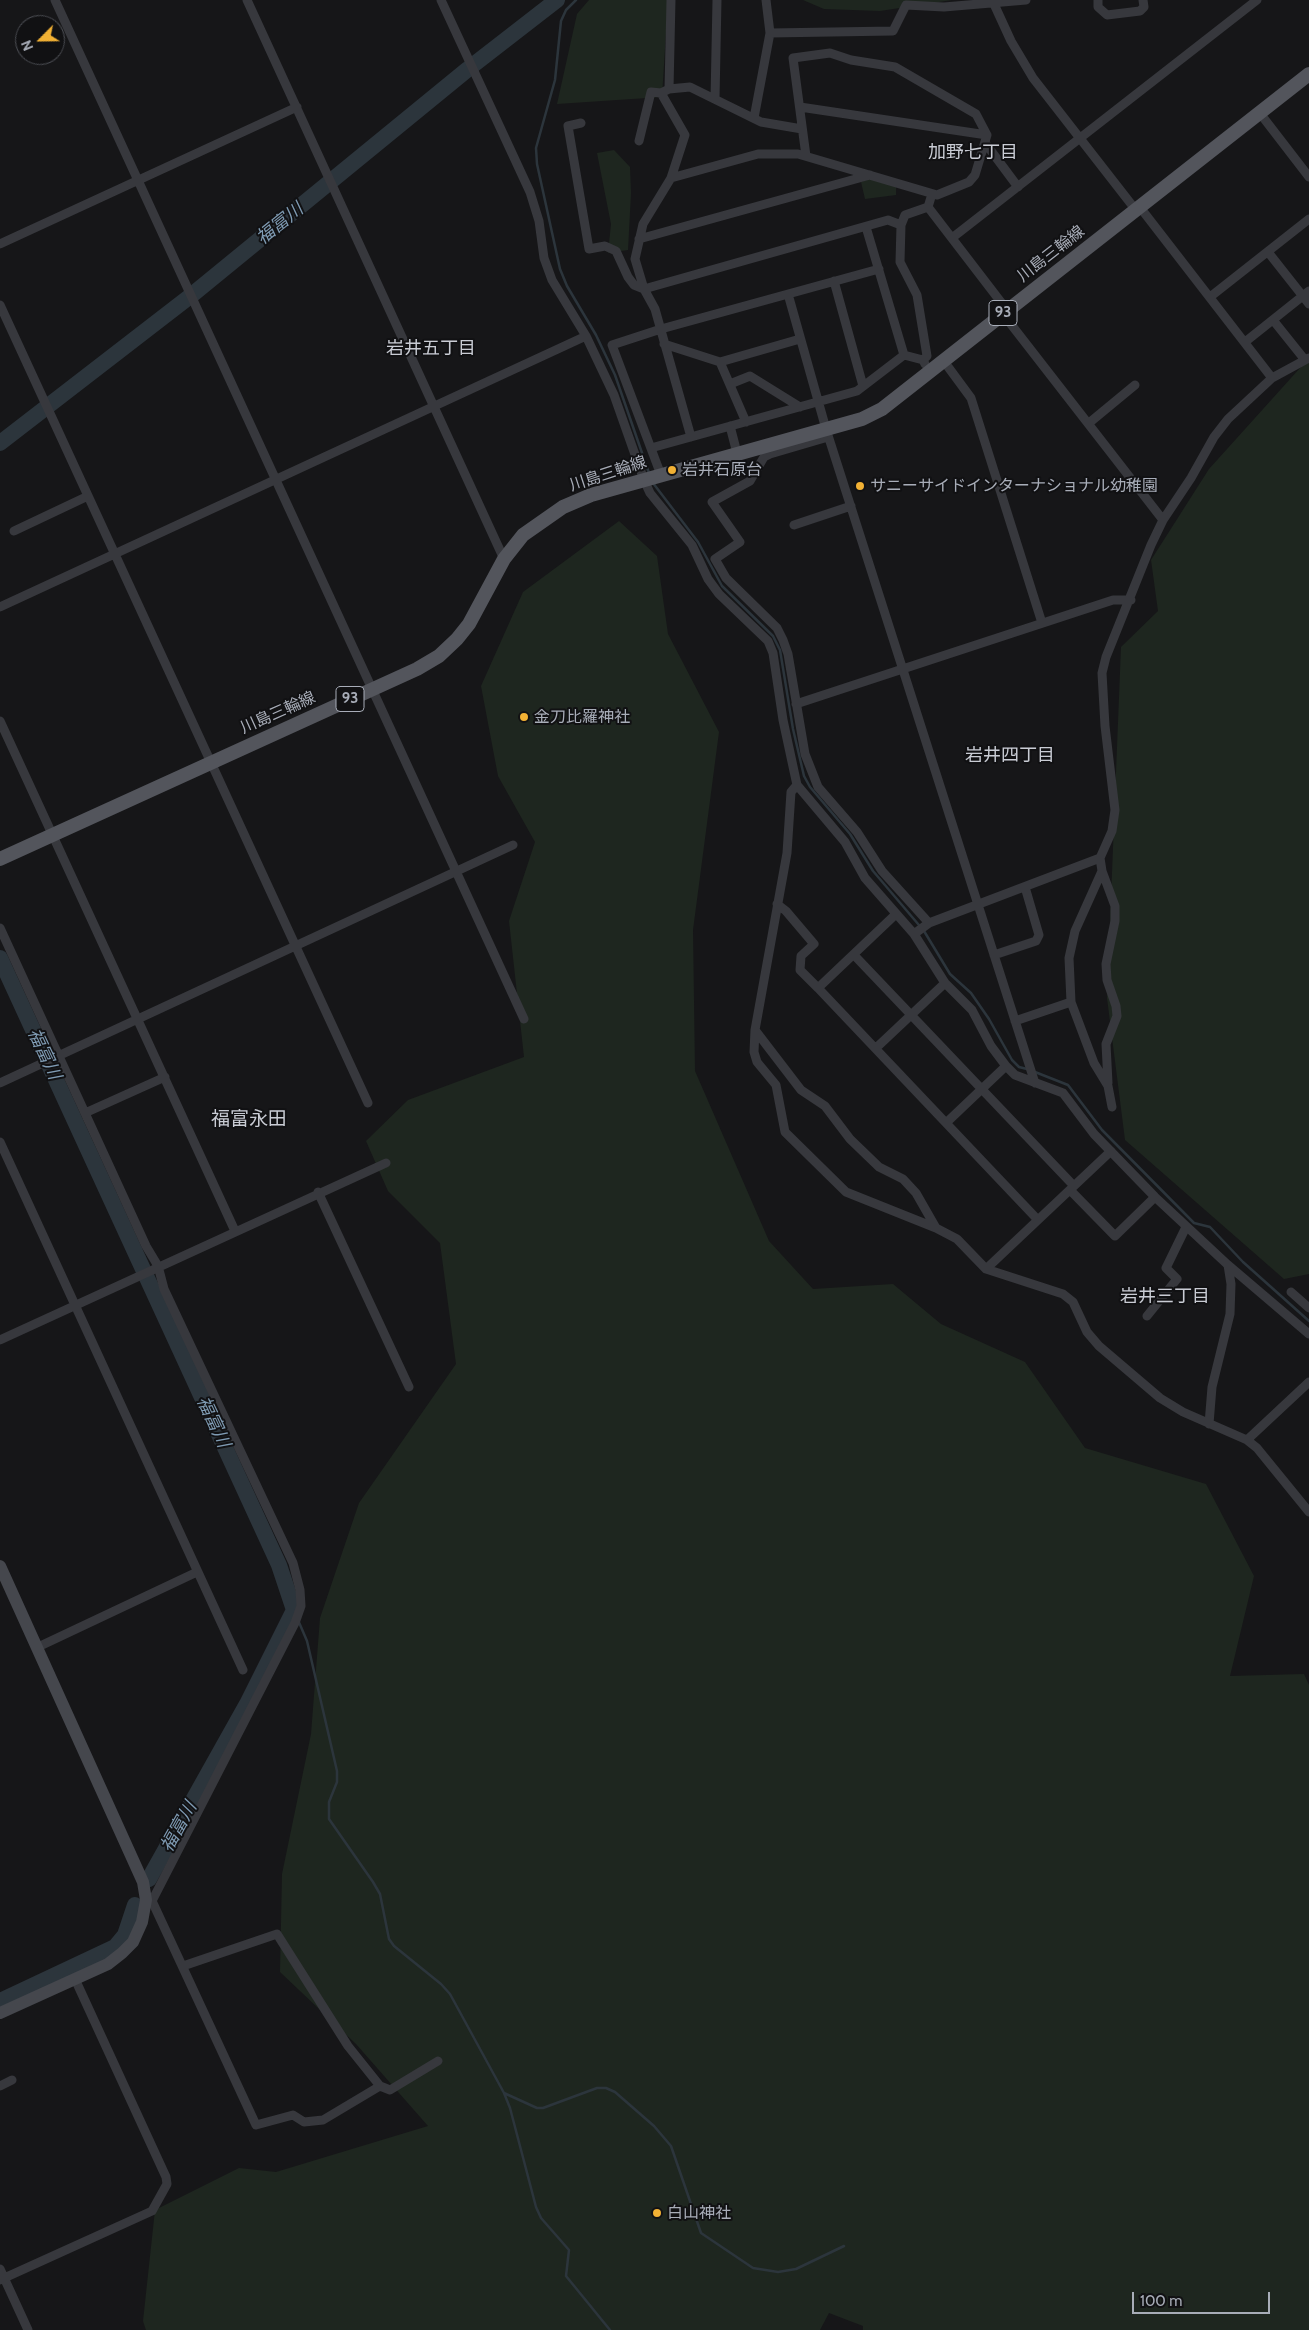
<!DOCTYPE html>
<html>
<head>
<meta charset="utf-8">
<style>
	body { margin:0 }
	#map { position:relative; width:1309px; height:2330px; overflow:hidden; background:#161618; font-family:Cabin,sans-serif }
	canvas { display:block }
	.north { position:absolute; left:15px; top:15px; width:50px; height:50px; box-sizing:border-box; background:#111113; border:1px solid #4d4f55; border-radius:50%; rotate:247deg; font-size:14px; font-weight:700; line-height:20px; text-align:center; color:#a8adb8 }
	.north::after { content:''; display:block; margin:auto; width:18px; height:22px; background:#f2b134; clip-path:polygon(50% 0,100% 100%,50% 72%,0 100%) }
	.scale { position:absolute; left:1132px; top:2292px; width:138px; height:22px; box-sizing:border-box; border:2px solid #a8adb8; border-top:0; padding-left:6px; font-size:15px; line-height:18px; white-space:nowrap; color:#a8adb8; -webkit-text-stroke:4px #111113; paint-order:stroke }
</style>
</head>
<body>
<div id="map">
<canvas width="1309" height="2330"></canvas>
<div class="north">N</div>
<div class="scale">100 m</div>
</div>
<script>
const context = document.querySelector('canvas').getContext('2d');
context.lineJoin = 'round';
function fill(path, color) { context.fillStyle = color; context.fill(path, 'evenodd'); }
const toPath = rows => new Path2D(rows.map(r => 'M' + r).join(''));
function stroke(path, color, width, dash) { context.strokeStyle = color; context.lineWidth = width; context.lineCap = dash ? 'butt' : 'round'; context.setLineDash(dash || []); context.stroke(path); }
function write(font, color, halo, rows, align = 'center') {
  context.font = font + ' Cabin,"Noto Sans JP",sans-serif'; context.lineWidth = 4; context.setLineDash([]); context.textBaseline = 'middle'; context.strokeStyle = halo; context.fillStyle = color; for (const [text, x, y, turn = 0] of rows) {
    context.save(); context.translate(x, y); context.rotate((+turn || 0) * Math.PI / 180); context.textAlign = isNaN(turn) ? turn : align; if (halo) context.strokeText(text, 0, 0); context.fillText(text, 0, 0); context.restore();
  }
}
fill(toPath([
	[589,0,668,0,662,97,557,104,577,14],
	[803,0,952,0,880,11,824,9],
	[614,150,630,167,631,193,628,250,608,253,611,224,597,153],
	[872,178,896,186,896,195,865,199,861,182],
	[1309,358,1309,1274,1284,1279,1125,1140,1107,998,1121,647,1158,611,1151,560,1209,469],
	[619,521,657,556,668,634,719,732,693,930,695,1071,769,1241,813,1289,893,1284,941,1324,1025,1362,1085,1448,1206,1484,1254,1576,1230,1676,1304,1674,1309,1685,1309,2330,863,2330,863,2326,829,2313,820,2330,146,2330,143,2321,155,2210,239,2168,276,2172,428,2126,356,2044,280,1972,282,1874,311,1734,320,1618,359,1503,456,1364,440,1243,388,1191,366,1141,408,1100,524,1057,509,921,535,842,498,776,481,686,523,592]
]), '#1e261f');
stroke(toPath([
	[576,0,566,10,561,21,555,80,536,148,537,164,560,269,567,286,596,335,615,375,649,473],
	[653,483,698,542,722,586,773,636,780,650,793,729,804,776,810,787,850,834,873,871,924,931,950,974,971,993,989,1019,1012,1060,1019,1067,1027,1069],
	[1035,1072,1068,1085,1102,1130,1194,1223,1210,1227,1243,1262,1309,1321],
	[298,1620,307,1641,337,1771,337,1782,329,1802,329,1819,373,1882,380,1894,389,1939,394,1946,441,1984,450,1994,504,2093,537,2108,543,2108,597,2088,606,2088,615,2092,654,2126,671,2146,701,2233,753,2268,778,2272,796,2269,844,2246],
	[504,2093,510,2108,536,2207,541,2218,569,2250,566,2276,610,2330]
]), '#2c353c', 2.5);
stroke(toPath([
	[0,443,193,294,468,69,557,0],
	[0,958,279,1565,294,1610,247,1704,149,1879],
	[0,2001,115,1947,125,1935,135,1905]
]), '#2c353c', 16);
stroke(toPath([
	[55,0,524,1019],
	[247,0,504,559],
	[441,0,530,192,539,221,544,258,552,280,586,336,614,395,644,480,650,493,692,545,708,579,719,594,768,641,773,653,783,720,797,785,845,842,865,878,914,934,945,983,972,1010,991,1046,1006,1066,1015,1075,1063,1093,1094,1134,1155,1197,1228,1265,1309,1334],
	[1098,0,1098,7,1107,15,1140,11,1144,7,1143,0],
	[994,4,1011,41,1033,78,1135,209],
	[770,33,893,31,906,5,944,7,1026,0],
	[669,89,671,0],
	[661,93,685,135,671,178,643,224,635,259,644,289,655,309,691,437],
	[715,99,717,0],
	[800,107,987,135],
	[1259,112,1309,177],
	[754,118,770,33,766,0],
	[581,123,568,126,589,249,605,246,616,251,628,277,634,285,644,289,888,220,901,225],
	[639,141,651,92,661,93,669,89,690,87,761,122,802,129],
	[986,144,1018,187],
	[671,178,758,154,798,154,937,195,969,182,975,175,987,135,976,114,895,67,851,60,830,53,793,58,806,156],
	[1139,206,1272,378],
	[928,207,1007,310],
	[866,227,904,355,923,360,925,364],
	[952,238,1257,0],
	[639,239,870,175],
	[0,244,297,107],
	[1268,252,1309,304],
	[834,281,863,386],
	[788,294,826,429,1035,1083],
	[1210,297,1309,219],
	[0,305,368,1103],
	[1003,314,1163,520],
	[1273,320,1305,360],
	[1245,342,1309,291],
	[664,344,720,362,746,422],
	[923,360,927,356,917,295,900,262,901,225,905,215,928,207,932,194],
	[943,360,971,398,1042,623],
	[720,362,800,339],
	[730,384,750,376,800,407],
	[1089,423,1135,385],
	[730,426,737,453],
	[828,437,770,454,764,457,750,481,712,502,740,542,715,559,726,578,777,628,783,640,788,654,805,754,818,787,857,832,882,871,929,923],
	[651,448,857,391,904,355],
	[661,475,612,345,661,329,879,269],
	[794,525,851,506],
	[14,531,88,496],
	[0,607,586,336],
	[796,704,1113,600,1131,600],
	[0,721,235,1231],
	[797,785,791,792,787,853,755,1030,801,1090,825,1106,850,1139,879,1167,903,1179,916,1193,936,1228,957,1239,986,1269,1063,1294,1073,1302,1087,1332,1099,1346,1160,1398,1183,1412,1247,1440,1257,1448,1309,1512],
	[1100,858,1102,871,1075,931,1069,958,1071,1002,1094,1063,1108,1086,1112,1107],
	[1102,871,1115,906,1115,921,1106,964,1107,980,1116,1006,1117,1016,1106,1044,1108,1083],
	[777,904,786,911,814,944,801,956,800,970,818,988],
	[896,914,818,988,1038,1220],
	[0,928,146,1246,158,1266,164,1289,293,1563,300,1590,301,1606,295,1623,152,1901,146,1900],
	[914,934,929,923,1100,858,1112,831,1115,810,1105,726,1102,673,1106,657,1151,545,1163,520,1191,478,1214,437,1228,419,1272,378,1309,358],
	[854,955,1074,1186],
	[994,955,1036,941,1039,935,1025,887],
	[1015,1021,1071,1002],
	[755,1030,754,1052,757,1062,776,1085,785,1132,846,1192,936,1228],
	[876,1048,945,983],
	[0,1083,513,845],
	[85,1113,165,1077],
	[946,1123,1006,1066],
	[0,1142,243,1670],
	[1070,1190,1115,1236,1155,1197],
	[318,1192,409,1387],
	[986,1269,1111,1151],
	[1291,1292,1309,1308],
	[1147,1316,1177,1279,1166,1268,1186,1227],
	[0,1340,386,1163],
	[1209,1424,1212,1387,1230,1314,1231,1284,1228,1265],
	[1247,1440,1309,1382],
	[38,1647,197,1572],
	[152,1901,256,2125,293,2115,304,2122,323,2120,380,2086,390,2090,438,2061],
	[183,1966,277,1934,348,2046,380,2086],
	[0,2086,12,2080],
	[0,2269,28,2330],
	[0,2280,152,2211,167,2184,166,2177,75,1979]
]), '#37383d', 9);
stroke(toPath([
	[0,1566,143,1882,146,1900,142,1922,133,1942,122,1953,108,1964,0,2013]
]), '#45474d', 12);
stroke(toPath([
	[0,859,417,669,439,656,457,639,469,624,504,559,523,535,563,507,591,495,862,419,882,409,1309,74]
]), '#53555c', 14);
for (const [x, y, r, color] of [
	[672,470,5,"#f2b134"],
	[860,486,5,"#f2b134"],
	[524,717,5,"#f2b134"],
	[657,2213,5,"#f2b134"]
]) { const dot = new Path2D(); dot.arc(x, y, r, 0, 2 * Math.PI); context.fillStyle = color; context.fill(dot); stroke(dot, '#111113', 2); }
for (const [x, y, w] of [
	[1003,313,28],
	[350,699,28]
]) { const box = new Path2D(); box.roundRect(x - w / 2, y - 12.5, w, 25, 4); context.fillStyle = '#111113'; context.fill(box); stroke(box, '#a8adb8', 1); }
write('bold 15px', '#a8adb8', null, [
	["93",1003,313],
	["93",350,699]
]);
write('16px', '#a8adb8', '#111113', [
	["川島三輪線",1051,254,-38],
	["川島三輪線",608,474,-18],
	["川島三輪線",278,713,-24]
]);
write('16px', '#a8adb8', '#111113', [
	["岩井石原台",682,470],
	["サニーサイドインターナショナル幼稚園",870,486],
	["金刀比羅神社",534,717],
	["白山神社",667,2213]
], 'left');
write('18px', '#c9ccd4', '#111113', [
	["加野七丁目",973,153],
	["岩井五丁目",431,349],
	["岩井四丁目",1010,756],
	["岩井三丁目",1165,1297]
]);
write('italic 18px', '#7f9bb3', '#111113', [
	["福富川",280,224,-39],
	["福富川",44,1054,65],
	["福富川",213,1422,65],
	["福富川",179,1827,-61]
]);
write('19px', '#c9ccd4', '#111113', [
	["福富永田",249,1119]
]);
</script>
</body>
</html>
